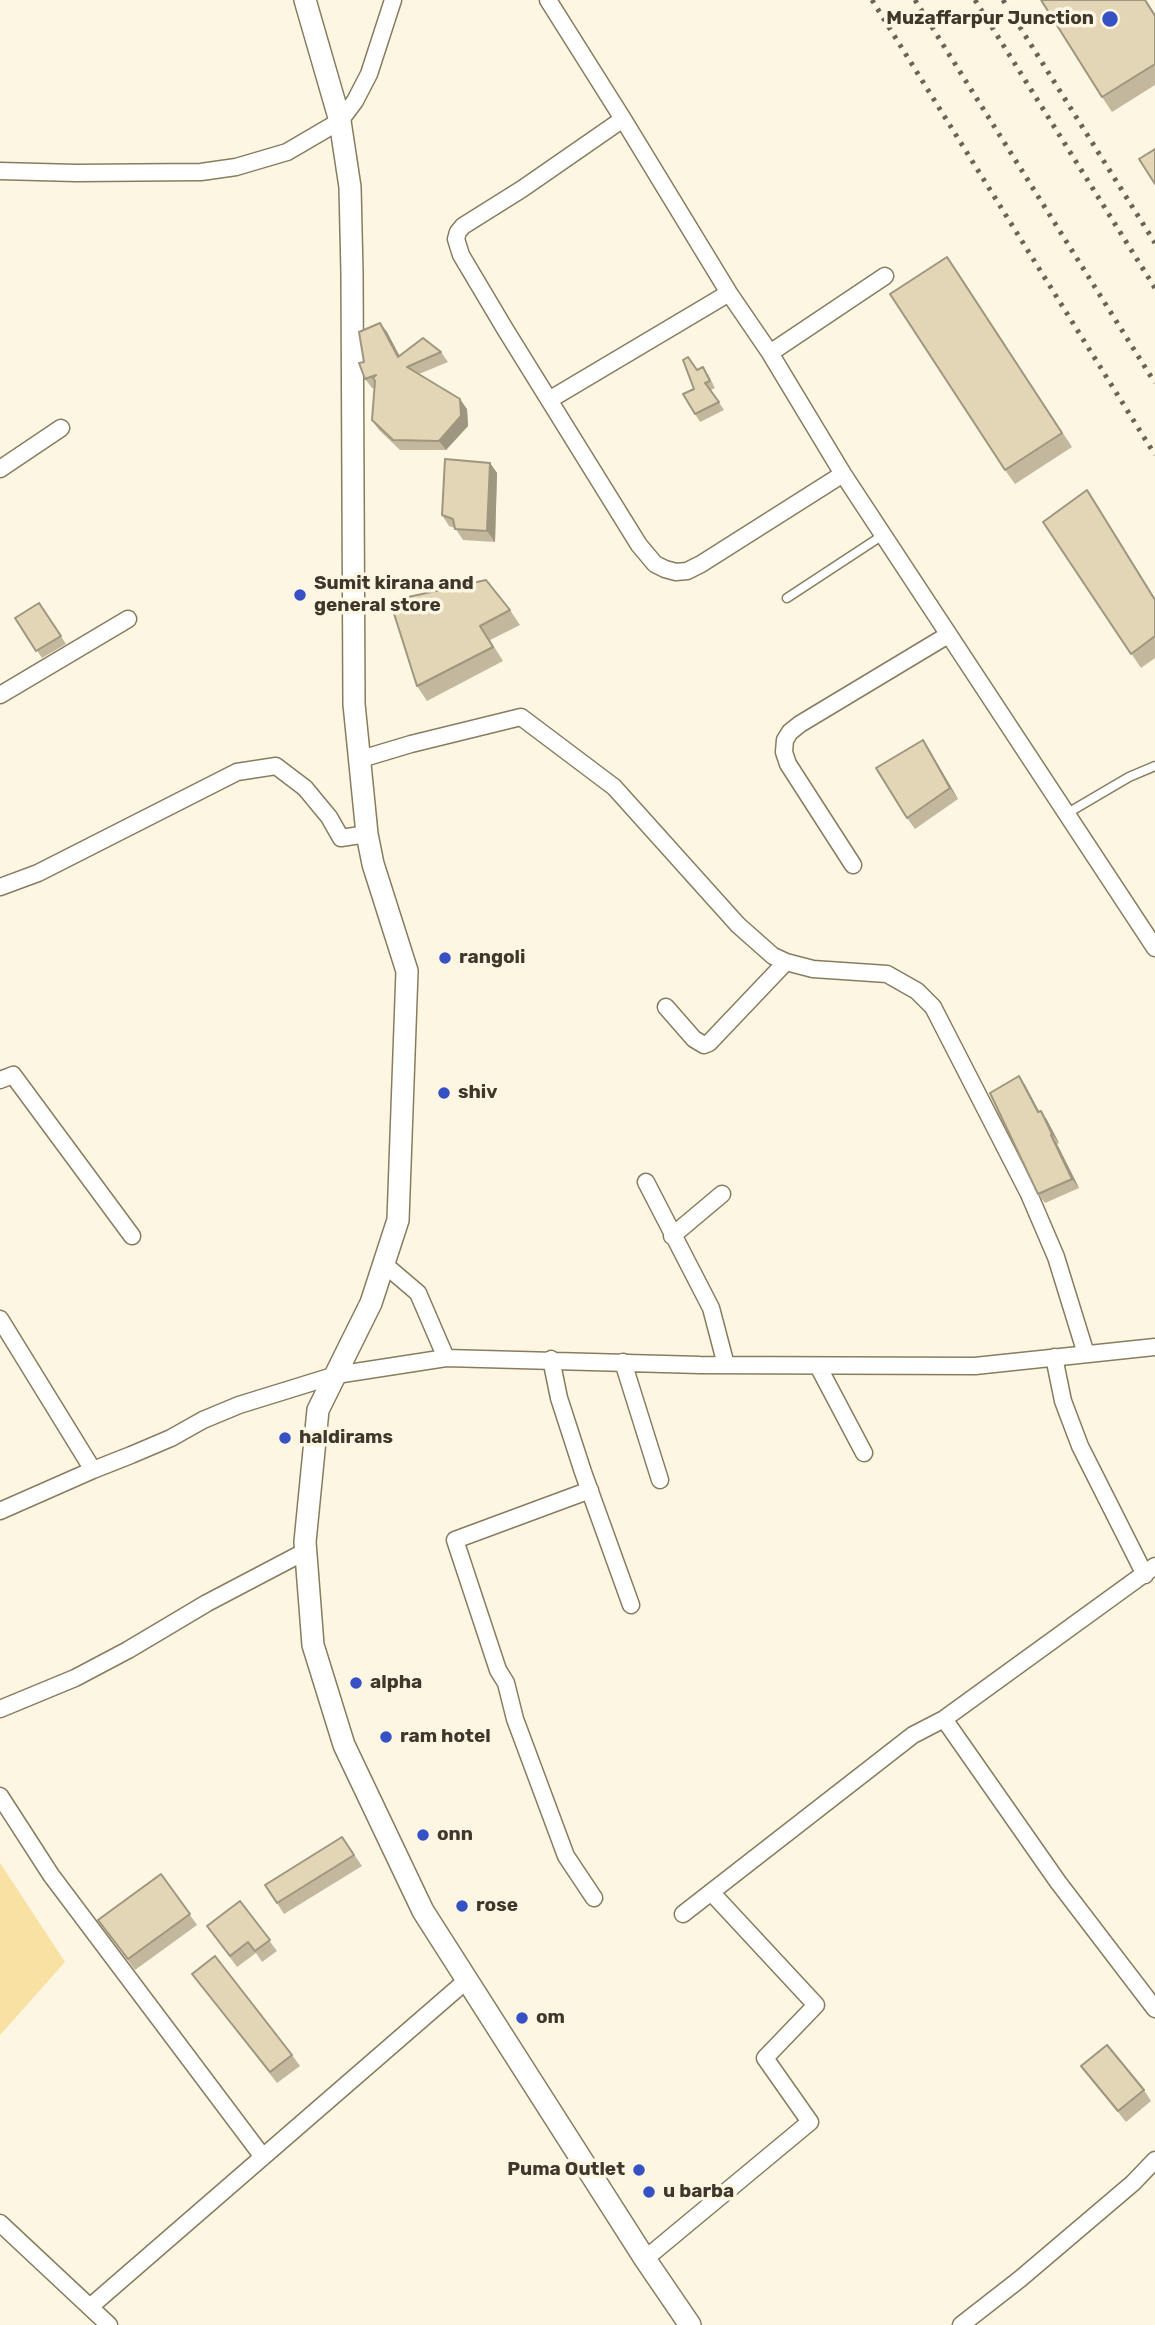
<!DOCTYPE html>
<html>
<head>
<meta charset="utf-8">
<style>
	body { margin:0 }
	canvas { display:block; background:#fdf6e2 }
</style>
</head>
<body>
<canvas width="1155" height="2325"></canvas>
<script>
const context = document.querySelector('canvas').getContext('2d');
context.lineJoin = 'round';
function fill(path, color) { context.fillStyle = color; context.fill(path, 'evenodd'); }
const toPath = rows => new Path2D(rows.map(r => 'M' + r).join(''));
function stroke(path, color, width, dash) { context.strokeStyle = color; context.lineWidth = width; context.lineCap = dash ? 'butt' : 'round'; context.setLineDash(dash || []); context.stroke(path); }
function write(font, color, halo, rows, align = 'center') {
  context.font = font + ' Rubik,sans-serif'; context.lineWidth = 7; context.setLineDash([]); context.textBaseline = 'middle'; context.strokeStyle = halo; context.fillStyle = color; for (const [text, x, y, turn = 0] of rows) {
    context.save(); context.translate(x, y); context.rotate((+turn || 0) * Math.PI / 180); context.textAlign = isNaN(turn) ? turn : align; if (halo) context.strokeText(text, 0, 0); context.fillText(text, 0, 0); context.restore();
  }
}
fill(toPath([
	[0,1863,65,1962,0,2035]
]), '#f9e0a3');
const service = toPath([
	[787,598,883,535],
	[1066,814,1129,777,1155,766]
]);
const minor = toPath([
	[548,0,623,119,729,293,770,353,843,474,1155,948],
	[623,119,522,189,463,226,458,232,456,239,461,255,505,329,639,545,655,564,665,569,676,572,687,571,701,564,843,474],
	[0,171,76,173,201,172,236,167,287,152,340,121,355,101,369,74,393,0],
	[770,353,885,276],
	[549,400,729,293],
	[0,469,61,428],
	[0,695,128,619],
	[361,759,411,744,521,717,614,787,738,925,773,956,786,962,813,969,887,974,917,991,933,1007,1029,1194,1056,1257,1086,1354],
	[853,865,788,764,784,752,785,740,790,732,800,724,948,635],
	[0,887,38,873,237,772,276,766,305,788,329,817,341,838,367,834],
	[666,1007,694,1039,704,1045,709,1043,786,962],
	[0,1080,13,1075,132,1236],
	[646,1182,711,1308,726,1365],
	[672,1236,722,1194],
	[384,1264,418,1293,446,1358],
	[0,1319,93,1470],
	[1054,1357,1063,1401,1080,1446,1145,1575],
	[551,1359,559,1398,583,1472,631,1605],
	[623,1362,660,1480],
	[818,1366,864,1453],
	[590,1490,455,1540,498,1670,506,1683,515,1719,566,1856,594,1898],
	[0,1511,93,1470,131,1455,171,1438,203,1420,239,1405,336,1375,446,1358,700,1365,975,1366,1155,1347],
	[0,1709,75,1678,128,1650,207,1603,306,1551],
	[944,1719,1058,1882,1155,2009],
	[0,1796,51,1875,263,2157],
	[683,1914,913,1735,944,1719,1155,1566],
	[0,2223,109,2325],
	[645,2259,810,2122,765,2058,816,2005,711,1892],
	[91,2306,467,1980],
	[961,2325,1020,2279,1133,2183,1155,2160]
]);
const secondary = toPath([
	[305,0,340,121,350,187,352,273,354,704,367,834,373,864,407,971,398,1220,371,1303,318,1410,305,1542,313,1645,344,1745,423,1911,645,2259,690,2325]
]);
stroke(service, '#887c5f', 11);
stroke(minor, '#887c5f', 19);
stroke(secondary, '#887c5f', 24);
stroke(service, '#fff', 8);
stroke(minor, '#fff', 16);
stroke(secondary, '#fff', 21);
stroke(toPath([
	[872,0,1155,455],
	[915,0,1155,383],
	[975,0,1155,288],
	[1003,0,1155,243]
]), '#696455', 5, [3.5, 7]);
fill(toPath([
	[1146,0,1155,14,1155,85,1112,112,1102,97],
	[957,271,1072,447,1015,484,1005,470],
	[380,323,387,332,399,356,441,352,448,362,419,374,467,409,468,426,446,450,400,450,379,430,372,420,375,388,372,388,365,379,364,362],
	[708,374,715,388,711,390,724,410,700,422,695,414,694,389],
	[490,463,497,473,495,542,463,540,455,528,449,526,442,515],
	[1097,505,1155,599,1155,658,1141,668,1043,522],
	[390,601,510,610,520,625,490,640,503,661,427,701,417,686],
	[39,603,66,644,42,658,15,618],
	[930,751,958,799,915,829,907,818],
	[1019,1076,1025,1085,1039,1111,1047,1120,1059,1143,1057,1144,1079,1188,1045,1203,1038,1194],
	[342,1837,362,1866,284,1914,277,1903],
	[161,1874,197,1925,135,1970,106,1931],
	[240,1901,277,1951,262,1962,256,1953,237,1967,207,1926],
	[192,1974,292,2055,300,2066,277,2083],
	[1081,2066,1144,2090,1151,2101,1126,2122]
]), '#c3b89d');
fill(toPath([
	[380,323,387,332,405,366,398,357],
	[460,399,467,409,468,426,446,450,439,441],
	[490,463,497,473,495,542,487,531],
	[1087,490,1155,599,1155,600],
	[923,740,930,751,958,799,950,788],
	[1019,1076,1025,1085,1044,1121,1038,1112],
	[1041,1111,1047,1120,1059,1143,1052,1134],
	[1051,1135,1057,1144,1079,1188,1072,1179]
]), '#9f967f');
const building = toPath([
	[1041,0,1145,0,1155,16,1155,64,1102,97,1041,0],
	[1155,149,1155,184,1139,159,1155,149],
	[947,257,1062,433,1005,470,890,294,947,257],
	[380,323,398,357,423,338,441,352,407,367,460,399,461,416,439,441,393,440,372,420,375,381,373,378,376,375,365,379,359,363,364,362,359,332,380,323],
	[688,357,697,370,703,367,710,381,705,383,719,402,695,414,683,394,694,389,683,360,688,357],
	[445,459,490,463,487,531,455,529,453,519,442,515,445,459],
	[1087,490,1155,600,1155,636,1131,654,1043,522,1087,490],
	[486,580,510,610,480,626,493,647,417,686,390,601,486,580],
	[39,603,61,636,36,651,15,618,39,603],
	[923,740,950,788,907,818,876,768,923,740],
	[1019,1076,1038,1112,1041,1111,1052,1134,1051,1135,1072,1179,1038,1194,990,1093,1019,1076],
	[342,1837,354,1855,277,1903,265,1885,342,1837],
	[161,1874,190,1914,128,1959,98,1920,161,1874],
	[240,1901,270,1940,255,1951,248,1942,230,1956,207,1926,240,1901],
	[215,1956,292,2055,270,2072,192,1974,215,1956],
	[1107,2045,1144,2090,1118,2111,1081,2066,1107,2045]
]);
fill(building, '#e3d6b6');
stroke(building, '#9f967f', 2);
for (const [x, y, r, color] of [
	[1110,19,9,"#3551c3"],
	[300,595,7,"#3551c3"],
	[445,958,7,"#3551c3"],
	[444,1093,7,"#3551c3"],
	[285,1438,7,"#3551c3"],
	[356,1683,7,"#3551c3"],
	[386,1737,7,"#3551c3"],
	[423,1835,7,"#3551c3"],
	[462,1906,7,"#3551c3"],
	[522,2018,7,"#3551c3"],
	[639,2170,7,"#3551c3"],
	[649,2192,7,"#3551c3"]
]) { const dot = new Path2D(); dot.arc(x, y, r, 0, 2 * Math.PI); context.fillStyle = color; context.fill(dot); stroke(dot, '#fdf6e2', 2.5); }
write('bold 19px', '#3d382b', '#fdf6e2', [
	["Muzaffarpur Junction",1094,19,"right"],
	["Sumit kirana and",314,584],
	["general store",314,606],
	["rangoli",459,958],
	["shiv",458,1093],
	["haldirams",299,1438],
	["alpha",370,1683],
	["ram hotel",400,1737],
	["onn",437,1835],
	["rose",476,1906],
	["om",536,2018],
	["Puma Outlet",625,2170,"right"],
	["u barba",663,2192]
], 'left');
</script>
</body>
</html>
